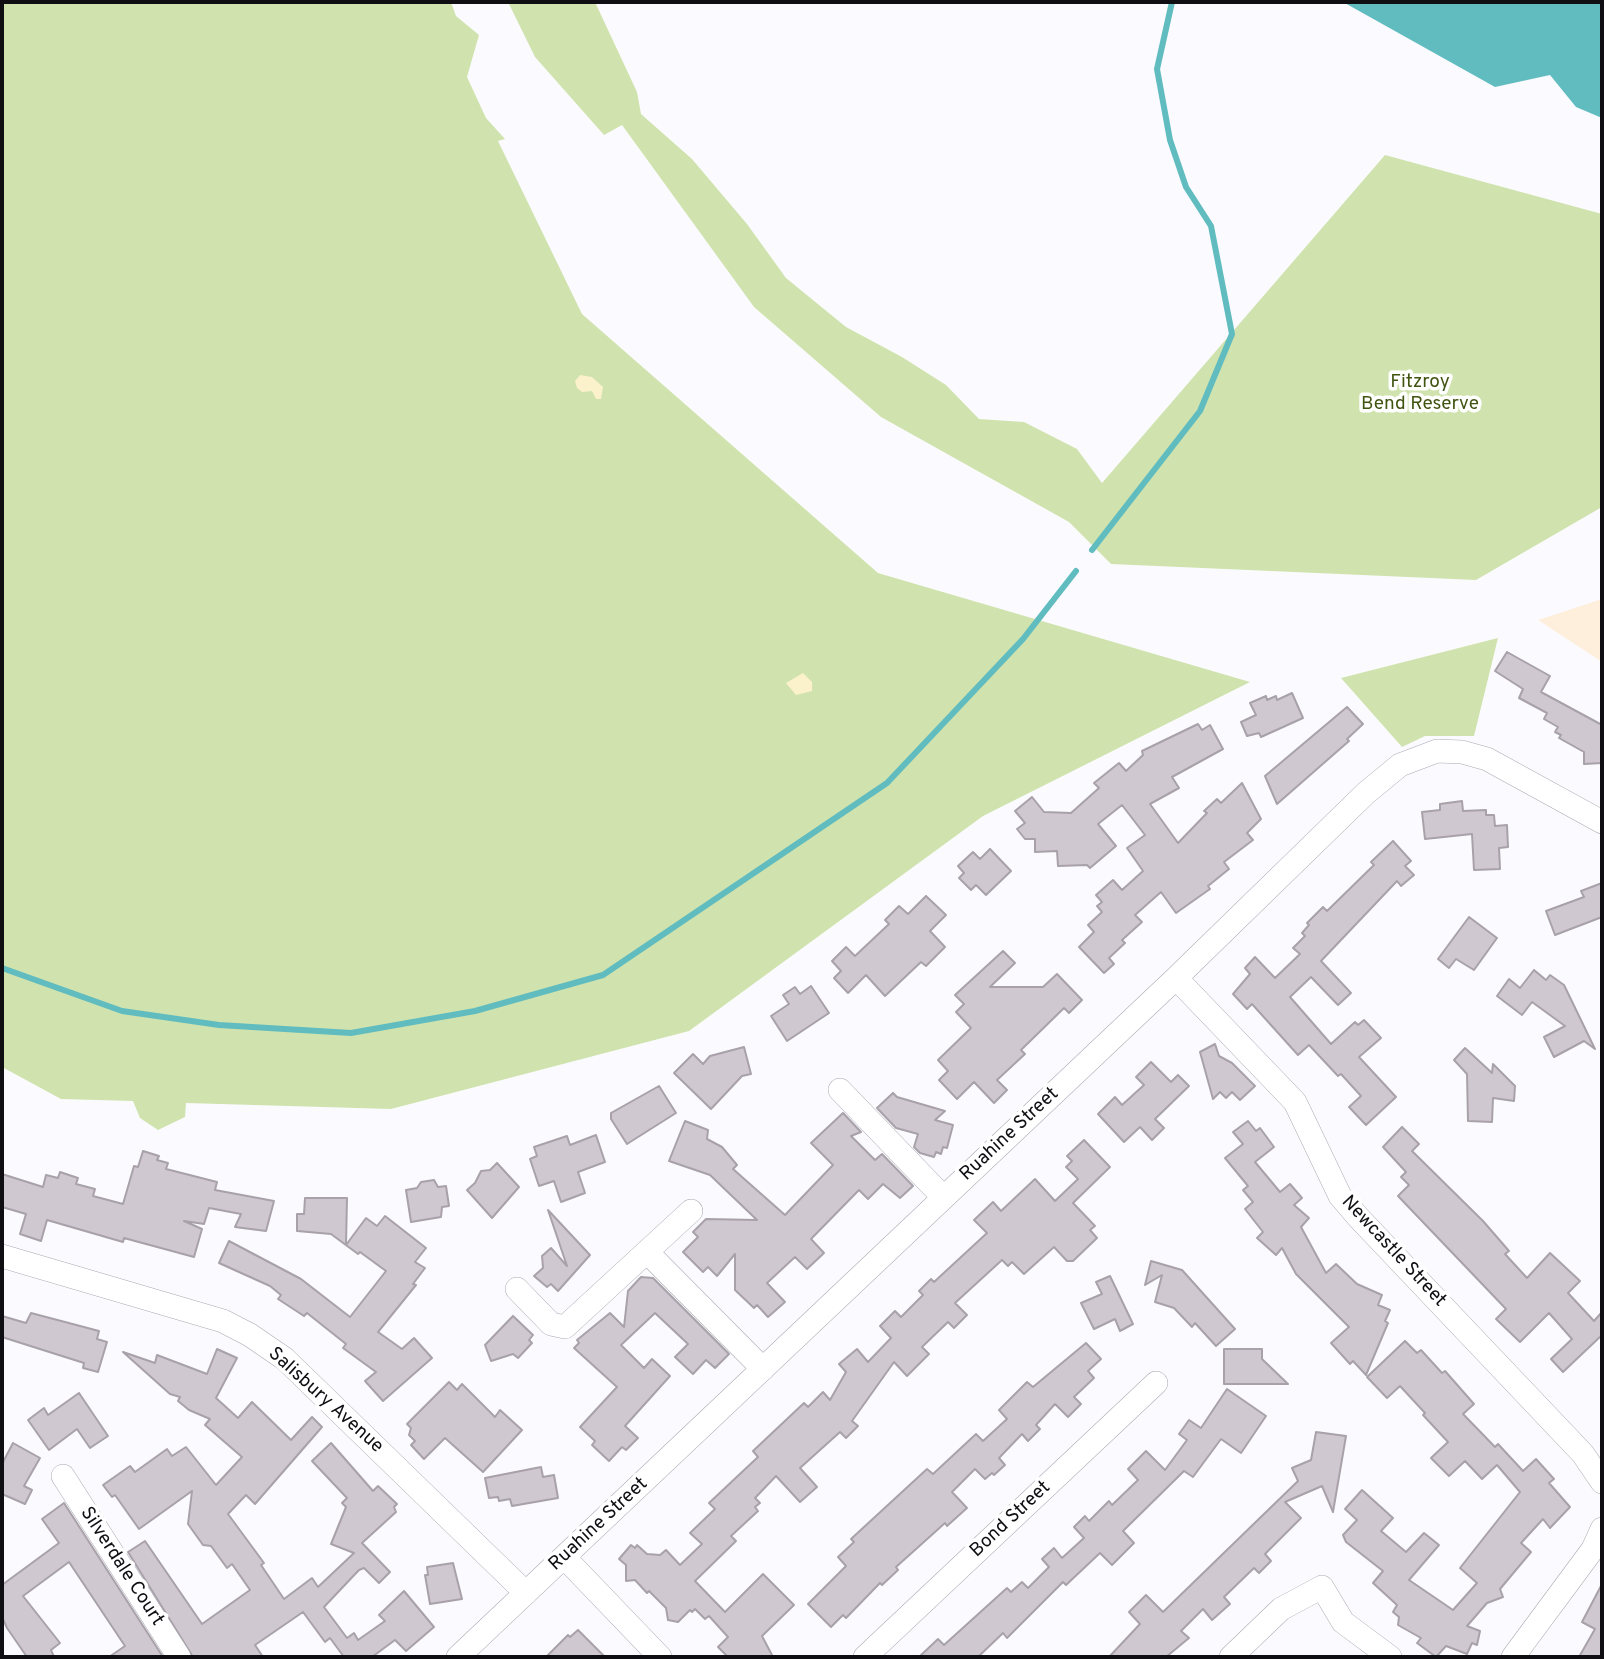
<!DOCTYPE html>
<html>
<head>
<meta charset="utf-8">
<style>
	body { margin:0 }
	#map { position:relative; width:1604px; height:1659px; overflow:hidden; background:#fbfbff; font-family:Overpass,sans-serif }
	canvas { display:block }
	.frame { position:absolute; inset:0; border:4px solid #0f0e12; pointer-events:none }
</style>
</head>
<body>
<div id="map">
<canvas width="1604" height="1659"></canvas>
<div class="frame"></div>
</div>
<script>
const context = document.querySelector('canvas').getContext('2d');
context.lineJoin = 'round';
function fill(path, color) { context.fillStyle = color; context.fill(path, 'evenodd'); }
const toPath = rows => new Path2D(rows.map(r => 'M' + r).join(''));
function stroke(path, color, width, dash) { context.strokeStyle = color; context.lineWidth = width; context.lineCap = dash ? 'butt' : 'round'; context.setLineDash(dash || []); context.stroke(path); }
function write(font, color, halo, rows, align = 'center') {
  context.font = font + ' Overpass,sans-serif'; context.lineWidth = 7; context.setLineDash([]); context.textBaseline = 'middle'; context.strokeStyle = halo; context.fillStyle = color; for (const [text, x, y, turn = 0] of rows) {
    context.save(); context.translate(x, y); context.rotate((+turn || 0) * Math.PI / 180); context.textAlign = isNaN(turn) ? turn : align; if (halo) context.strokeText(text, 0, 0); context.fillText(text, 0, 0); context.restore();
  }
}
fill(toPath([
	[1602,599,1602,662,1538,620]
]), '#feefdc');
fill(toPath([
	[2,2,451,2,456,16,479,35,467,77,486,118,505,139,498,141,582,314,878,573,1250,682,983,816,689,1031,391,1109,186,1103,185,1117,158,1130,140,1118,133,1101,61,1099,2,1067],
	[508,2,595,2,637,92,641,114,692,159,747,224,786,278,846,327,902,357,946,385,979,419,1024,422,1077,449,1102,483,1385,155,1602,214,1602,507,1476,580,1111,564,1069,522,881,417,754,307,622,125,604,135,535,57],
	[1498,638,1474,736,1425,736,1402,747,1341,678]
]), '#d0e3ae');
fill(toPath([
	[580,375,592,377,603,387,601,399,596,399,592,391,582,392,577,388,575,381],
	[803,673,812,682,812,691,796,695,786,683]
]), '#fbf2cc');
fill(toPath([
	[1343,2,1602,2,1602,118,1576,107,1550,75,1495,87]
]), '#61bcc0');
stroke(toPath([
	[1092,550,1200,411,1232,334,1211,226,1186,187,1170,140,1157,69,1172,2],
	[2,968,122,1011,219,1025,351,1033,475,1011,603,975,887,783,1023,639,1076,571]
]), '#61bcc0', 6);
const building = toPath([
	[1507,652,1550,676,1541,692,1602,725,1602,763,1584,764,1584,752,1559,738,1561,735,1555,732,1558,727,1544,719,1547,713,1519,698,1523,689,1495,671,1507,652],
	[1292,693,1303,718,1261,737,1259,733,1247,736,1241,722,1256,715,1250,703,1266,696,1267,700,1276,696,1277,700,1292,693],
	[1347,707,1363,724,1347,739,1349,741,1277,804,1265,776,1347,707],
	[1198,724,1202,730,1210,725,1223,749,1172,777,1179,788,1150,804,1178,843,1207,813,1204,811,1217,799,1221,803,1242,783,1261,819,1247,833,1253,840,1224,862,1229,869,1208,886,1210,889,1176,913,1161,892,1135,915,1142,922,1122,940,1125,943,1109,958,1114,964,1104,973,1079,947,1094,932,1088,925,1102,912,1097,906,1102,902,1096,895,1113,880,1122,890,1143,871,1127,848,1145,835,1122,805,1098,824,1116,846,1090,868,1087,865,1058,866,1057,851,1035,852,1035,839,1025,839,1017,829,1025,823,1015,811,1032,797,1044,812,1071,813,1099,788,1094,783,1119,763,1126,771,1143,755,1142,751,1198,724],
	[1462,801,1463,811,1486,810,1486,815,1494,815,1495,826,1507,825,1508,847,1499,848,1500,869,1474,870,1472,834,1425,839,1422,812,1440,810,1440,804,1462,801],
	[1393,841,1411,861,1405,866,1414,875,1401,886,1397,881,1321,961,1351,993,1338,1005,1311,977,1290,997,1331,1044,1355,1022,1358,1025,1364,1020,1381,1038,1359,1057,1396,1097,1366,1125,1349,1107,1361,1096,1341,1074,1338,1076,1309,1045,1298,1055,1252,1004,1247,1009,1233,994,1250,974,1245,968,1255,957,1275,978,1300,954,1293,948,1305,936,1302,933,1309,925,1307,923,1323,907,1327,911,1374,865,1371,862,1393,841],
	[990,849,1011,871,986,895,976,885,971,890,959,878,964,873,958,866,973,852,980,859,990,849],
	[1602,883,1602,917,1555,935,1546,911,1584,897,1581,891,1602,883],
	[926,896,946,915,930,931,945,947,926,966,921,962,885,996,866,975,848,993,834,978,841,971,832,961,846,947,855,956,889,924,885,920,899,906,908,914,926,896],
	[1469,917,1497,938,1474,970,1456,959,1449,968,1438,959,1469,917],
	[1003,951,1015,963,990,987,1043,987,1057,974,1082,1000,1069,1013,1064,1008,1021,1050,1025,1054,997,1080,1007,1090,994,1103,974,1082,957,1099,939,1080,948,1071,938,1060,971,1028,956,1012,964,1004,955,995,1003,951],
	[1534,970,1546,980,1550,975,1564,985,1595,1049,1584,1041,1554,1057,1544,1037,1565,1026,1532,1002,1522,1015,1497,996,1509,979,1520,988,1534,970],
	[811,986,829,1013,787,1041,771,1016,789,1004,783,995,795,987,800,994,811,986],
	[1215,1044,1219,1056,1232,1063,1255,1086,1240,1100,1232,1092,1226,1098,1220,1092,1213,1099,1200,1052,1215,1044],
	[744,1047,751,1074,742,1076,711,1109,674,1073,693,1054,703,1064,710,1056,744,1047],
	[1465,1048,1492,1073,1493,1064,1515,1086,1514,1101,1493,1098,1492,1122,1468,1121,1467,1074,1454,1060,1465,1048],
	[1151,1062,1171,1082,1178,1075,1189,1086,1155,1119,1164,1128,1152,1140,1140,1127,1124,1142,1098,1114,1115,1097,1122,1105,1144,1085,1136,1077,1151,1062],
	[659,1086,676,1113,627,1144,611,1119,611,1113,659,1086],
	[893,1093,897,1097,945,1111,935,1120,953,1125,947,1148,943,1147,941,1154,936,1152,934,1157,920,1153,914,1147,918,1134,896,1128,877,1108,893,1093],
	[843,1113,861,1132,851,1136,875,1160,882,1154,913,1186,900,1198,883,1184,868,1199,859,1190,811,1239,824,1253,807,1269,795,1257,767,1283,785,1302,768,1317,757,1305,754,1308,735,1290,735,1254,717,1276,708,1267,703,1272,683,1252,698,1237,693,1232,706,1219,757,1220,710,1175,669,1161,685,1121,708,1130,707,1139,722,1147,737,1165,733,1169,785,1215,833,1165,811,1143,843,1113],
	[1248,1121,1256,1131,1260,1128,1274,1147,1255,1162,1280,1192,1290,1184,1302,1198,1294,1205,1309,1218,1301,1227,1326,1273,1336,1264,1357,1284,1382,1295,1378,1305,1390,1310,1385,1321,1388,1323,1366,1375,1353,1361,1350,1364,1331,1343,1349,1327,1296,1274,1282,1248,1276,1255,1257,1238,1263,1232,1245,1209,1253,1202,1243,1190,1248,1186,1225,1158,1243,1144,1233,1132,1248,1121],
	[1402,1127,1419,1144,1412,1151,1483,1221,1509,1251,1505,1254,1527,1278,1550,1253,1580,1281,1568,1293,1594,1321,1602,1312,1602,1335,1563,1372,1551,1359,1572,1339,1549,1313,1520,1342,1496,1319,1506,1309,1398,1196,1409,1185,1401,1177,1406,1172,1383,1147,1402,1127],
	[596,1135,605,1162,578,1172,585,1193,561,1202,554,1181,539,1186,530,1159,537,1156,534,1147,567,1136,570,1145,596,1135],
	[1084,1140,1110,1167,1073,1203,1095,1226,1090,1230,1097,1238,1073,1261,1067,1261,1054,1247,1024,1274,1012,1262,1008,1266,1002,1260,955,1303,967,1315,954,1328,948,1322,922,1347,929,1354,907,1376,894,1362,852,1421,858,1426,846,1438,840,1432,800,1468,817,1487,800,1502,776,1476,755,1498,760,1503,755,1507,758,1511,731,1536,736,1541,695,1581,725,1612,763,1574,794,1605,762,1636,773,1657,728,1657,718,1647,728,1637,709,1616,705,1619,695,1609,692,1612,690,1610,678,1622,668,1620,666,1608,649,1591,647,1593,635,1580,626,1581,626,1565,619,1559,631,1545,635,1548,637,1545,647,1554,660,1555,666,1550,680,1565,702,1544,690,1533,715,1509,709,1503,758,1457,753,1451,804,1403,808,1407,823,1392,830,1400,846,1372,839,1364,857,1349,868,1362,891,1338,880,1326,895,1311,901,1317,923,1295,919,1291,931,1279,934,1282,987,1233,974,1220,993,1202,1001,1211,1035,1179,1055,1201,1078,1179,1066,1167,1072,1161,1067,1156,1084,1140],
	[143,1151,159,1156,157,1160,168,1163,166,1169,217,1182,215,1190,274,1201,266,1231,235,1227,241,1214,209,1208,204,1224,184,1221,202,1229,194,1257,124,1238,123,1242,47,1220,41,1241,20,1234,26,1214,2,1207,2,1174,43,1187,46,1175,58,1178,60,1172,78,1178,76,1184,95,1189,93,1196,123,1204,134,1166,138,1167,143,1151],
	[497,1163,519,1187,492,1218,467,1190,475,1183,481,1171,490,1170,497,1163],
	[434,1180,438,1187,446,1186,449,1206,442,1207,441,1217,411,1222,406,1190,417,1188,421,1182,434,1180],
	[305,1198,347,1198,346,1245,366,1218,377,1226,385,1216,426,1248,415,1262,425,1268,413,1284,416,1285,378,1332,402,1349,414,1338,432,1358,383,1401,365,1381,376,1372,343,1348,346,1344,307,1313,304,1316,278,1299,281,1295,270,1286,219,1263,229,1241,301,1279,350,1317,386,1271,360,1252,358,1254,331,1234,297,1231,297,1214,304,1214,305,1198],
	[548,1210,590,1255,558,1291,551,1284,547,1287,534,1276,543,1268,542,1256,551,1248,567,1266,548,1210],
	[1151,1261,1182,1270,1235,1329,1216,1346,1195,1323,1192,1327,1174,1308,1155,1302,1162,1275,1145,1285,1151,1261],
	[1110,1276,1133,1324,1120,1331,1115,1319,1094,1329,1081,1303,1102,1294,1096,1282,1110,1276],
	[641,1277,653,1278,729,1354,715,1368,706,1360,693,1374,675,1357,688,1344,655,1313,621,1345,644,1368,652,1359,670,1376,625,1426,638,1438,626,1450,622,1447,609,1461,592,1445,595,1441,580,1427,617,1387,574,1348,579,1343,577,1340,610,1313,624,1327,628,1291,641,1277],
	[31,1313,99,1331,97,1339,107,1342,98,1372,83,1368,84,1363,2,1337,2,1316,26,1323,31,1313],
	[513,1316,533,1335,529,1340,532,1343,518,1358,513,1354,491,1361,485,1345,513,1316],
	[1405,1341,1417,1353,1421,1350,1442,1373,1445,1371,1474,1404,1463,1414,1495,1447,1498,1444,1523,1471,1536,1459,1554,1479,1549,1483,1570,1507,1550,1528,1543,1519,1521,1543,1531,1552,1500,1589,1503,1597,1487,1603,1467,1626,1480,1631,1477,1645,1472,1643,1467,1654,1446,1646,1436,1657,1417,1643,1421,1638,1398,1625,1399,1617,1393,1612,1397,1605,1373,1583,1383,1571,1346,1542,1343,1535,1357,1520,1345,1509,1362,1490,1393,1518,1381,1531,1406,1552,1424,1533,1439,1545,1409,1580,1453,1610,1477,1583,1460,1568,1520,1492,1497,1465,1482,1479,1465,1461,1449,1476,1431,1458,1448,1442,1423,1415,1425,1413,1400,1386,1387,1398,1367,1377,1405,1341],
	[1086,1343,1101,1359,1088,1371,1094,1378,1074,1397,1081,1404,1068,1417,1055,1404,1036,1425,1040,1429,1028,1441,1022,1434,999,1458,1005,1465,994,1475,992,1473,985,1479,975,1469,952,1492,967,1508,947,1526,945,1523,896,1567,898,1570,882,1585,880,1583,846,1618,843,1615,831,1627,808,1604,846,1566,838,1557,854,1542,851,1539,927,1469,933,1474,976,1434,983,1441,1007,1419,999,1410,1027,1382,1033,1387,1086,1343],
	[217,1349,237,1358,216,1398,238,1418,252,1402,291,1440,312,1417,322,1427,255,1504,246,1495,228,1514,264,1563,261,1565,284,1599,312,1578,318,1587,354,1553,331,1544,346,1507,342,1503,347,1498,312,1461,331,1443,373,1491,378,1486,397,1504,394,1507,396,1512,362,1543,390,1572,379,1583,364,1568,359,1570,324,1607,347,1638,354,1633,358,1640,385,1621,379,1615,404,1591,434,1627,406,1651,395,1640,372,1657,344,1657,330,1638,325,1642,303,1612,255,1645,263,1657,193,1657,128,1552,145,1541,202,1624,250,1590,232,1564,227,1568,211,1546,203,1545,188,1524,192,1491,139,1529,115,1495,112,1497,103,1485,130,1466,135,1472,167,1449,172,1456,186,1447,216,1485,242,1457,205,1425,210,1419,189,1410,178,1401,180,1397,170,1394,123,1352,155,1363,157,1355,207,1374,217,1349],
	[1224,1349,1262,1349,1262,1359,1288,1384,1224,1384,1224,1349],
	[449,1382,457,1390,462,1384,495,1417,500,1410,522,1430,483,1472,445,1438,424,1459,411,1445,415,1441,409,1435,411,1428,407,1424,449,1382],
	[1227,1389,1266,1416,1241,1453,1221,1439,1193,1477,1184,1471,1123,1531,1134,1543,1112,1565,1100,1553,1066,1585,1063,1582,1007,1638,1003,1633,978,1657,919,1657,938,1639,944,1645,1007,1588,1011,1592,1022,1582,1028,1588,1049,1567,1042,1559,1054,1548,1062,1558,1084,1538,1074,1527,1085,1516,1089,1521,1109,1501,1112,1505,1138,1480,1128,1469,1146,1451,1165,1470,1187,1440,1179,1434,1189,1420,1201,1428,1227,1389],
	[79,1393,108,1436,90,1448,77,1429,49,1450,28,1420,44,1408,48,1415,79,1393],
	[1316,1432,1346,1436,1333,1512,1322,1486,1285,1502,1301,1518,1265,1554,1271,1561,1259,1573,1254,1568,1224,1597,1230,1604,1212,1620,1203,1609,1181,1631,1189,1638,1166,1657,1109,1657,1140,1624,1129,1612,1146,1595,1163,1612,1298,1481,1292,1468,1311,1460,1316,1432],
	[13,1443,40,1458,24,1486,32,1490,25,1504,2,1494,2,1464,13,1443],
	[541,1467,543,1477,554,1475,558,1498,512,1506,510,1499,499,1501,498,1497,489,1498,485,1478,541,1467],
	[64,1503,163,1657,109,1657,125,1646,69,1562,23,1596,60,1643,51,1650,54,1657,27,1657,7,1628,2,1617,2,1585,59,1543,42,1519,64,1503],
	[453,1563,462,1599,430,1604,425,1575,428,1575,427,1567,453,1563],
	[1602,1584,1602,1657,1579,1657,1595,1629,1582,1622,1602,1584],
	[578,1630,605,1657,546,1657,568,1635,570,1637,578,1630]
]);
fill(building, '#d0c8d1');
stroke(building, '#a8a1a9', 2);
const minor = toPath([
	[1176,978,1295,1102,1340,1196,1358,1217,1583,1454,1602,1482],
	[840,1090,943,1197],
	[648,1253,763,1369],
	[2,1256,223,1321,250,1335,285,1359,526,1593],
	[517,1289,551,1324,565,1327,691,1211],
	[63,1476,179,1657],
	[565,1558,660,1657],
	[458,1657,1176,978,1366,793,1400,765,1437,751,1462,752,1487,759,1602,822],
	[865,1657,1156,1383],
	[1231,1657,1281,1609,1322,1587,1343,1622,1390,1657],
	[1513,1657,1593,1549,1602,1529]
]);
stroke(minor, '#a9a9b3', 24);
stroke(minor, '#fff', 23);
write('19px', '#415410', '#fff', [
	["Fitzroy",1420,383],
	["Bend Reserve",1420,405]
]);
write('19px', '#0f0e12', '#fff', [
	["Ruahine Street",1010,1135,-43],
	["Newcastle Street",1393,1252,47],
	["Salisbury Avenue",325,1401,42],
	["Bond Street",1011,1520,-43],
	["Ruahine Street",599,1525,-43],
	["Silverdale Court",121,1567,57]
]);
</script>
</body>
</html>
